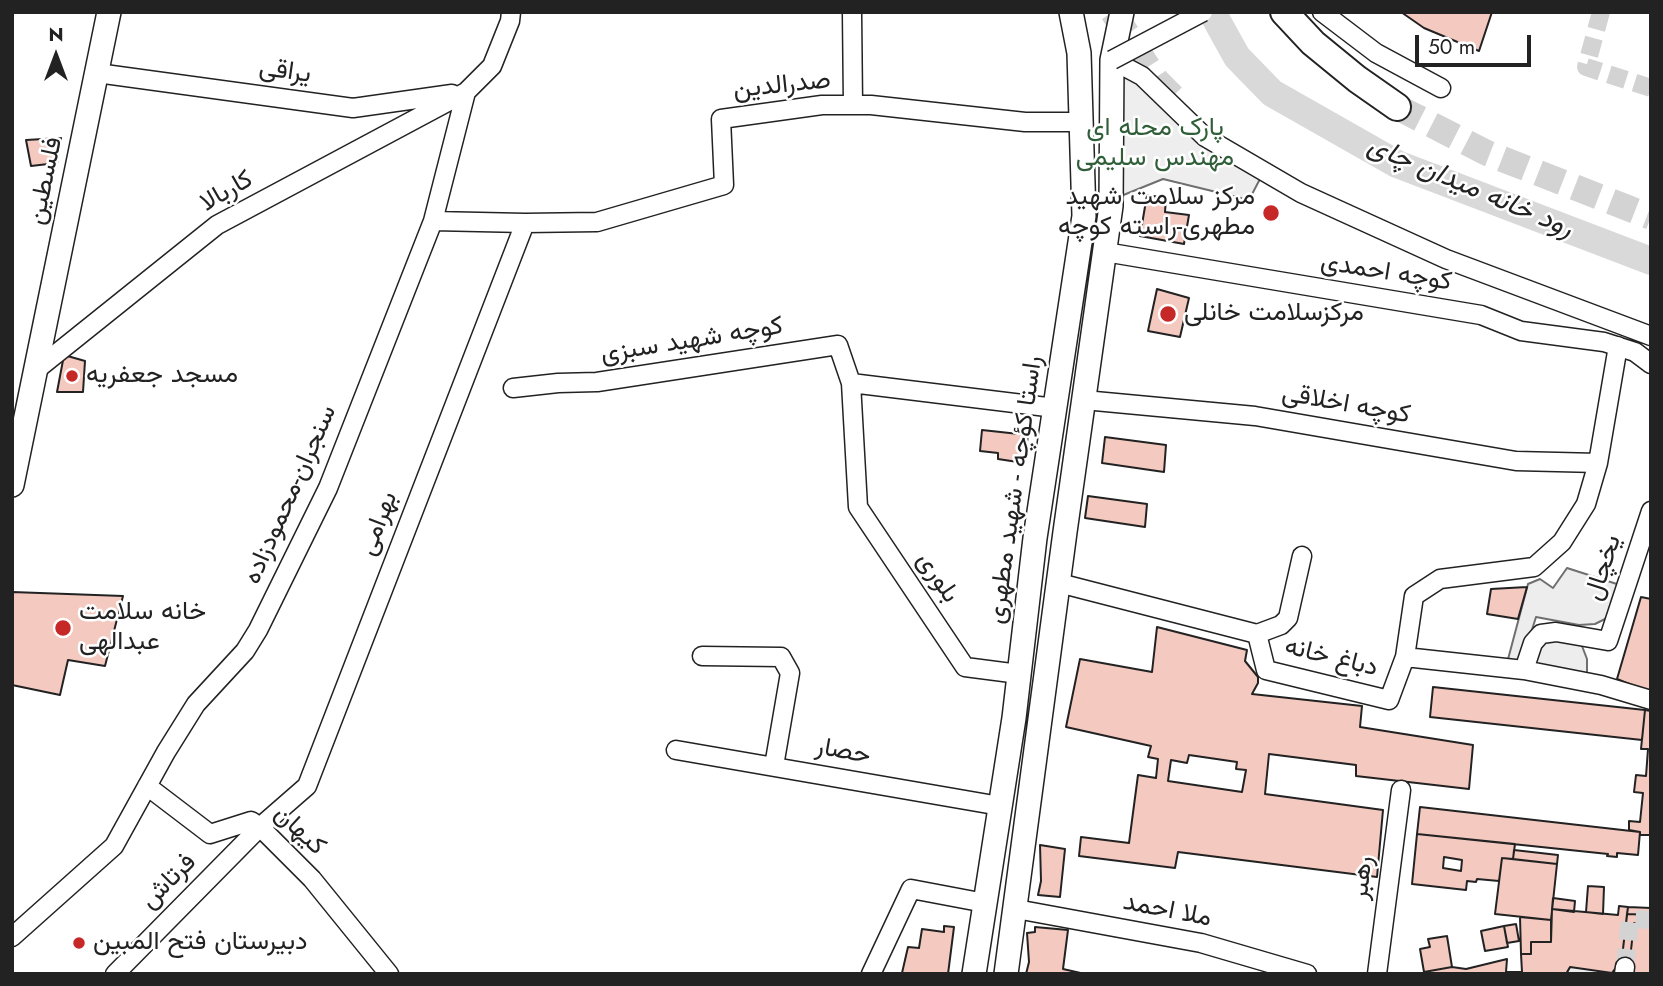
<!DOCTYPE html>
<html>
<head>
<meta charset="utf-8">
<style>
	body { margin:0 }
	#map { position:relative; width:1663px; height:986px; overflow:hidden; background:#fff; font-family:Jost,sans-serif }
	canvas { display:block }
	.frame { position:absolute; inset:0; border:14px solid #222; pointer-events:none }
	.north { position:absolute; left:21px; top:21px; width:70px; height:70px; -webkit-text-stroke:5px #fff; paint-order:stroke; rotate:0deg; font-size:19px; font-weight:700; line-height:28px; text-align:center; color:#222 }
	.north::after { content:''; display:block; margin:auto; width:24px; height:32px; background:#222; clip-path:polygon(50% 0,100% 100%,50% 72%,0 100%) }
	.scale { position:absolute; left:1415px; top:35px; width:116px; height:32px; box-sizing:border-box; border:4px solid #222; border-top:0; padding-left:9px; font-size:21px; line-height:24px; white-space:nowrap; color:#222; -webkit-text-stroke:5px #fff; paint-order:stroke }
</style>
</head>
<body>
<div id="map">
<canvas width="1663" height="986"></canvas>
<div class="frame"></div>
<div class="north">N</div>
<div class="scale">50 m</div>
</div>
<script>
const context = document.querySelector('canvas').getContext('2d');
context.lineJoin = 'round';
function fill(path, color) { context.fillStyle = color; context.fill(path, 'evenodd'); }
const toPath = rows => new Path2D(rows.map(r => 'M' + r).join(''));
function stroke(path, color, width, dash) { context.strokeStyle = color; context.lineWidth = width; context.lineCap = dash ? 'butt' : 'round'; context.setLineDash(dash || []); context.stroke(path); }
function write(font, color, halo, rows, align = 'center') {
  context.font = font + ' Jost,Vazirmatn,sans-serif'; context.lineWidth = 5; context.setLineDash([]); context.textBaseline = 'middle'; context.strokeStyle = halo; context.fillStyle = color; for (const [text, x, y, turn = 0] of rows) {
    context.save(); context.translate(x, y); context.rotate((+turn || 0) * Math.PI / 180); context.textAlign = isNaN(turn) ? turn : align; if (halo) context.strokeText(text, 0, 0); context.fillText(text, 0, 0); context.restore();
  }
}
const green = toPath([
	[1118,73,1126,75,1261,177,1249,200,1163,179,1121,196,1118,73],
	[1617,966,1632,968,1635,974,1566,974,1570,967,1617,966]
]);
fill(green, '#eee');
stroke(green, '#6f6f6f', 2);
const parking = toPath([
	[1567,568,1620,585,1611,610,1605,619,1595,624,1579,625,1536,617,1521,665,1507,663,1528,584,1540,579,1553,588,1567,568],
	[1569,638,1582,646,1587,659,1587,678,1529,668,1536,649,1546,639,1569,638]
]);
fill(parking, '#ededed');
stroke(parking, '#6f6f6f', 2);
stroke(toPath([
	[1212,12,1237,57,1272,93,1397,164,1651,261]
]), '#d9d9d9', 28);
const building = toPath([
	[1401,12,1492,12,1479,51,1424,28,1401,12],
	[61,138,57,163,31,166,26,140,61,138],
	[1147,195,1166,198,1165,212,1189,215,1184,244,1140,236,1147,195],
	[1157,289,1189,298,1180,337,1148,331,1157,289],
	[64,355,85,361,83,392,57,392,64,355],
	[982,430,1028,435,1024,463,998,459,998,453,980,451,982,430],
	[1105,437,1166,445,1164,472,1102,463,1105,437],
	[1088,496,1147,504,1145,527,1085,518,1088,496],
	[1527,587,1518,619,1487,614,1491,589,1527,587],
	[12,592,123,596,105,666,68,660,60,695,12,685,12,592],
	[1641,597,1651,599,1651,693,1617,679,1641,597],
	[1157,627,1247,650,1245,661,1258,677,1258,683,1252,694,1362,706,1360,727,1473,745,1469,789,1356,776,1356,765,1269,754,1265,794,1383,810,1377,877,1178,852,1175,868,1079,856,1081,837,1129,843,1138,775,1156,778,1158,759,1148,757,1151,746,1066,727,1080,659,1152,672,1157,627],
	[1189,755,1237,762,1236,769,1246,770,1242,792,1168,781,1171,760,1187,763,1189,755],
	[1433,687,1645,710,1642,740,1430,717,1433,687],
	[1645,710,1651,711,1651,835,1640,835,1640,832,1629,830,1629,821,1640,822,1643,793,1634,792,1636,775,1646,776,1648,749,1641,749,1645,710],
	[1420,807,1640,832,1638,855,1617,853,1617,857,1607,856,1608,854,1417,834,1420,807],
	[1417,834,1515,844,1513,859,1502,858,1499,881,1477,879,1476,882,1467,881,1466,890,1412,884,1417,834],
	[1444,857,1462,860,1461,871,1443,868,1444,857],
	[1040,845,1065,849,1060,897,1038,895,1041,881,1040,845],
	[1514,850,1558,855,1557,864,1513,859,1514,850],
	[1502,858,1557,864,1551,920,1495,914,1502,858],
	[1588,886,1604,887,1603,914,1586,912,1588,886],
	[1553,898,1575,901,1574,912,1552,909,1553,898],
	[1619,906,1628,907,1621,966,1617,966,1612,973,1570,967,1566,974,1425,974,1424,972,1452,967,1466,969,1507,959,1506,972,1522,972,1521,954,1531,954,1531,942,1551,942,1552,909,1618,915,1619,906],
	[1628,907,1651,908,1651,915,1627,914,1628,907],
	[1627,914,1651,915,1651,924,1634,923,1629,968,1621,966,1627,914],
	[1520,917,1551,920,1551,942,1531,942,1531,954,1521,954,1520,917],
	[1634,923,1651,924,1651,974,1635,974,1629,968,1634,923],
	[1516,924,1519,941,1507,943,1504,926,1516,924],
	[944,926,954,927,948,974,902,973,908,947,919,948,922,929,944,932,944,926],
	[1504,926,1508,947,1485,951,1481,931,1504,926],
	[1035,927,1068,930,1063,969,1085,974,1026,974,1029,962,1027,933,1035,932,1035,927],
	[1447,936,1452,967,1424,972,1420,949,1430,947,1428,939,1447,936]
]);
fill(building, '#f3c9c0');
stroke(building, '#222', 2);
stroke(toPath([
	[1601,12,1586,67,1651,88],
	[1625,967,1630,919,1651,920]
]), '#d3d3d3', 18, [18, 9]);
stroke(toPath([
	[1113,12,1156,80,1175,99],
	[1397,107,1487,153,1651,217]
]), '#d3d3d3', 26, [26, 13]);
const minor = toPath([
	[852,12,853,105],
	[1322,12,1376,53,1441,88],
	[1112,60,1142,76,1205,137,1301,193,1446,259,1651,336],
	[97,73,353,108,452,94],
	[433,221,525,223,597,222,724,185,721,119,822,105,871,105,1025,122,1082,122],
	[1105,252,1481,315,1521,331,1604,342,1635,352,1651,364],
	[36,370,217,225,466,92],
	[851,383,1055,408],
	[513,388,558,383,597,382,838,345,851,383,858,507,965,667,1019,674],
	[1084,400,1255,416,1516,461,1598,463],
	[1059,583,1257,634,1266,670,1389,700,1405,657,1524,670,1533,643,1541,634,1556,632,1608,641,1651,511],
	[1257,634,1281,625,1288,618,1302,556],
	[702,656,781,657,790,673,774,766],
	[1405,657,1414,596,1440,579,1534,567,1562,542,1586,504,1598,463,1618,346],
	[1524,670,1601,685,1651,700],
	[676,750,1000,806],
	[147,786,210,834,251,821,260,827,312,879,389,974],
	[1016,909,1201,943,1307,974],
	[12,937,114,846,166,752,196,704,245,651,258,630,328,488,433,221,466,92,492,66,510,21,511,12],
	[115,974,260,827,307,786,525,223],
	[871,974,911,889,985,903],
	[1377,974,1401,790],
	[1624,974,1625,967]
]);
const major = toPath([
	[12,485,109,12],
	[974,974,1014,718,1035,538,1084,216,1079,53,1071,12],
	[1006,974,1065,532,1111,206,1112,60,1122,12]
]);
const highway = toPath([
	[1284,12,1313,43,1357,79,1397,107]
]);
stroke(minor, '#222', 21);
stroke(major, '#222', 26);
stroke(highway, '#222', 30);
stroke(minor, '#fff', 18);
stroke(major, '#fff', 23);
stroke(highway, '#fff', 26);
const minorBridge = toPath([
	[1112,60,1203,12]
]);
stroke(minorBridge, '#222', 21, []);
stroke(minorBridge, '#fff', 18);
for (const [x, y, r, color] of [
	[1271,213,9,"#c62828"],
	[1168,314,9,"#c62828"],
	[72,376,7,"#c62828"],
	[63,628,9,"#c62828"],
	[79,943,7,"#c62828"]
]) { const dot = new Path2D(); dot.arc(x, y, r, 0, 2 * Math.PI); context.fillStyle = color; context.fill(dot); stroke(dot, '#fff', 2.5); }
write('26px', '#222', '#fff', [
	["یراقی",285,72,8],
	["صدرالدین",782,86,-6],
	["فلسطین",46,181,-78],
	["کاربالا",227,192,-30],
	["کوچه احمدی",1386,273,9],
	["کوچه شهید سبزی",692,341,-9],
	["کوچه اخلاقی",1346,405,10],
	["راستا کؤچه - شهید مطهری",1016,490,-82],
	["سنجران-محمودزاده",291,495,-66],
	["بهرامی",379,524,-69],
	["یخچال",1604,568,-72],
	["بلوری",937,578,56],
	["دباغ خانه",1331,658,14],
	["حصار",843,752,10],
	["کیهان",299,831,43],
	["رهبر",1363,878,-83],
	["فرتاش",169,882,-45],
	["ملا احمد",1167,911,11]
]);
write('26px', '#2f5e38', '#fff', [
	["پارک محله ای",1155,129],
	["مهندس سلیمی",1155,159]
]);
write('26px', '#222', '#fff', [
	["مرکز سلامت شهید",1255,198,"right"],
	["مطهری-راسته کوچه",1255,228,"right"],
	["مرکزسلامت خانلی",1184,314],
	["مسجد جعفریه",86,376],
	["خانه سلامت",79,613],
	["عبدالهی",79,643],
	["دبیرستان فتح المبین",93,943]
], 'left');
write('italic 28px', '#222', '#fff', [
	["رود خانه میدان چای",1470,188,23]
]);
</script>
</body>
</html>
